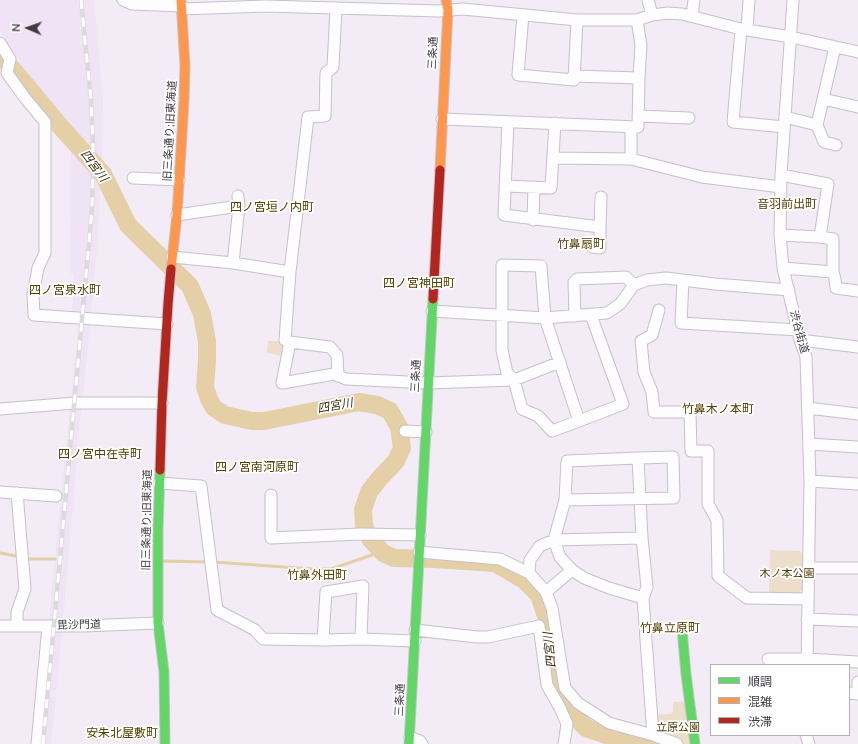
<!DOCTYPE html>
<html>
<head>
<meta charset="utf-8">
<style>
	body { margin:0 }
	#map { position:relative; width:858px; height:744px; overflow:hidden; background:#f3ecf6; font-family:Mulish,"Noto Sans JP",sans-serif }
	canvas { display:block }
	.legend { position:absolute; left:710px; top:664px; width:140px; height:72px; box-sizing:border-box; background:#fff; border:1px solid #b2b1b3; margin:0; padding:5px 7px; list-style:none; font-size:12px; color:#3f3b42 }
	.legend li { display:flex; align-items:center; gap:8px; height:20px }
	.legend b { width:20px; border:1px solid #b2b1b3 }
	.north { position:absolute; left:8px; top:8px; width:40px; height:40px; -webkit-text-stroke:3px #fff; paint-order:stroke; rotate:272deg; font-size:11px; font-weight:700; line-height:16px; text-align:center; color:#3f3b42 }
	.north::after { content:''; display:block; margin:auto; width:14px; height:18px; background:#3f3b42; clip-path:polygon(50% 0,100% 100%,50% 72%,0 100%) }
</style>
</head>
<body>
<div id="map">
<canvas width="858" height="744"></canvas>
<ul class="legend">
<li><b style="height:5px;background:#63d668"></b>順調</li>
<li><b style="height:5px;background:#ff974d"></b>混雑</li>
<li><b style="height:5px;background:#b3261e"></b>渋滞</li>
</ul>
<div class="north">N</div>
</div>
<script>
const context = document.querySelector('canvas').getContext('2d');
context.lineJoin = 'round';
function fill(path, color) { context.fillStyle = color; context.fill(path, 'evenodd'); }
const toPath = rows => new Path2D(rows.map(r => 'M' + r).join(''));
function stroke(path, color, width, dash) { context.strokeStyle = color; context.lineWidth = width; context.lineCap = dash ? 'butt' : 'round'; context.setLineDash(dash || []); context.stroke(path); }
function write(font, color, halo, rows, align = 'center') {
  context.font = font + ' Mulish,"Noto Sans JP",sans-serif'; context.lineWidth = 3.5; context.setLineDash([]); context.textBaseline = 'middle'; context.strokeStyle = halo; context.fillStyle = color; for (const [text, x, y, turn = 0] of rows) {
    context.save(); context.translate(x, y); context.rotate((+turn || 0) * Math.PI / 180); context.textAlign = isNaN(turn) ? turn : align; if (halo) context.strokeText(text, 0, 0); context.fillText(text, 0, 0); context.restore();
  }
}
fill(toPath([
	[0,0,94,0,103,98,102,164,87,150,68,126,16,66,21,62,0,31],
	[74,145,77,159,83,157,101,177,97,251,91,314,72,312,74,274,70,273,71,146],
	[79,322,90,322,83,399,71,399],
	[70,408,81,408,63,620,49,620],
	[50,629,62,630,56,691,44,692],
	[44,697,56,697,51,744,40,744]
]), '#efe3f5');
fill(toPath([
	[268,341,280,341,283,346,282,356,267,353],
	[770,550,800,551,805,558,803,590,797,593,769,593],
	[689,701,695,744,677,744,653,735,651,715,671,714,673,711,673,702]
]), '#ecdecb');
stroke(toPath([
	[0,553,16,556],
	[26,559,55,559],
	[162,561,208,562],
	[214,562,312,569,331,569,372,555,383,553]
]), '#e4cfa7', 3);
stroke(toPath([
	[0,54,60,126,103,174,128,225,190,286,202,314,207,341,207,361,205,387,209,399,214,408,225,415,252,421,264,421,359,402,377,405,390,411,399,427,402,448,396,461,379,479,369,492,363,510,364,526,371,540,383,553,394,558,434,559,495,563,524,580,539,595,547,619,554,683,562,703,586,728,615,738,652,744]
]), '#e4cfa7', 18);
const street = toPath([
	[123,0,132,4,182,6],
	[648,0,652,15],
	[793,0,781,175,780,235,783,268,800,340,806,357,810,481,807,665],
	[182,9,266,6,439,11,463,9,577,20,637,20,652,15,668,13,682,14,741,29,791,37,858,52],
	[523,15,518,75,574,80,577,20],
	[692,16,694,0],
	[741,29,733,122,784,127],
	[747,30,749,0],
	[0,43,10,59,7,73,25,98,45,122,45,253,38,268,33,295,34,315,167,324],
	[573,76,639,78,641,45,637,20],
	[823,99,858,107],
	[638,116,689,118],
	[785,117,817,125,835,47],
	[442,119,638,127,639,78],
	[508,122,504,215,600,227,601,197],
	[817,125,824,142,836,145],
	[554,158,631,159,702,177,781,187],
	[631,159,631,128],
	[133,178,179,180],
	[505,186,551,188,555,123],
	[177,215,239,206],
	[533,220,534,187],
	[780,235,820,237,828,184,781,175],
	[820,237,833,239,833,272,835,279,836,288,858,291],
	[592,247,600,248,600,227],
	[172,257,233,263,290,272,308,117,325,116,326,73,333,67,336,8],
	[233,263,239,206,238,196],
	[783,268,833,272],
	[290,272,285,340,290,342],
	[683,280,681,323,798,330],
	[659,310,652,335,641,341,644,372,652,392,654,412,690,412,691,451,708,451,708,504,717,520,718,576,747,598,808,599],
	[432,311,545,318,607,313,620,304,634,285,647,280,666,278,715,284,789,290],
	[575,316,574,282,577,279,626,277,634,285],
	[800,340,858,347],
	[338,376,337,355,330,347,290,342,282,383,334,374,346,379,428,383,514,380,560,362],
	[808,408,858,414],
	[0,409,75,403,162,403],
	[579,421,545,318,541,266,502,265,502,350,507,373,514,380,522,409,538,416,552,431,579,421,623,404,591,315],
	[405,431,426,432],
	[809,444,858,447],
	[810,481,858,484],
	[159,483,201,486,217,610,255,630,263,639,323,640,361,639,415,641],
	[0,492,56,496],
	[271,495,271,538,360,534,420,535],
	[565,500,674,498,673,457,638,458],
	[419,552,500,559,529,573,546,592,552,608,565,688,578,703,609,723,653,735,677,744],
	[809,568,858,568],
	[572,570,584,578,609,588,643,598],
	[529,573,530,560,540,546,554,540,642,538],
	[546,592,572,570,560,557,554,540,565,500,567,461,638,458,642,538,647,587,643,598,653,735],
	[807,619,858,621],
	[0,626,84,626,158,623],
	[17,626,17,612,25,589,17,493],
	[415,630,477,637,488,637,539,626,547,685,560,708,567,724,564,744],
	[323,640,326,592,363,586,361,639],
	[768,659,807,659,858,662],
	[849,693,858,694,858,682],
	[806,735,809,744],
	[410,737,420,741,422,744],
	[37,744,48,626]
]);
const fast = toPath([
	[160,470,158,529,158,623,164,672,165,744],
	[682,629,686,674,695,744],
	[409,744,433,299]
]);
const slow = toPath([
	[440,170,448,10,446,0],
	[171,269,177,215,184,101,185,66,181,0]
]);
const jam = toPath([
	[433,299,440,170],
	[160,470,162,403,168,304,171,269]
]);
stroke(street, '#c5c1c8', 13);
stroke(fast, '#c5c1c8', 11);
stroke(slow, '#c5c1c8', 11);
stroke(jam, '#c5c1c8', 11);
stroke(street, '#fdfcfe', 11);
stroke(fast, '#63d668', 9);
stroke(slow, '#ff974d', 9);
stroke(jam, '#b3261e', 9);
const rail = toPath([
	[43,744,92,210,93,146,91,100,81,0]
]);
stroke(rail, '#dcdadc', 4.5);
stroke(rail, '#fff', 3, [9]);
write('11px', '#3f3b42', '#fff', [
	["三条通",433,53,-87],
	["旧三条通り;旧東海道",170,131,-87],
	["渋谷街道",799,332,75],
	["三条通",416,376,-87],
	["旧三条通り;旧東海道",147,520,-89],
	["毘沙門道",79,625,-1],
	["三条通",400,700,-87]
]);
write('11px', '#4e3c09', '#fff', [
	["木ノ本公園",787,574],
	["立原公園",678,728]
]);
write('italic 12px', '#3b3014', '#fff', [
	["四宮川",94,166,53],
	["四宮川",335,406,-10],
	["四宮川",550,650,-96]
]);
write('12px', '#574100', '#fff', [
	["音羽前出町",787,204],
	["四ノ宮垣ノ内町",272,207],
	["竹鼻扇町",581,244],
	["四ノ宮神田町",419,283],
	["四ノ宮泉水町",65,290],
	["竹鼻木ノ本町",718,409],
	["四ノ宮中在寺町",100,454],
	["四ノ宮南河原町",257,467],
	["竹鼻外田町",317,575],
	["竹鼻立原町",670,628],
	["安朱北屋敷町",122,733]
]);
</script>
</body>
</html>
